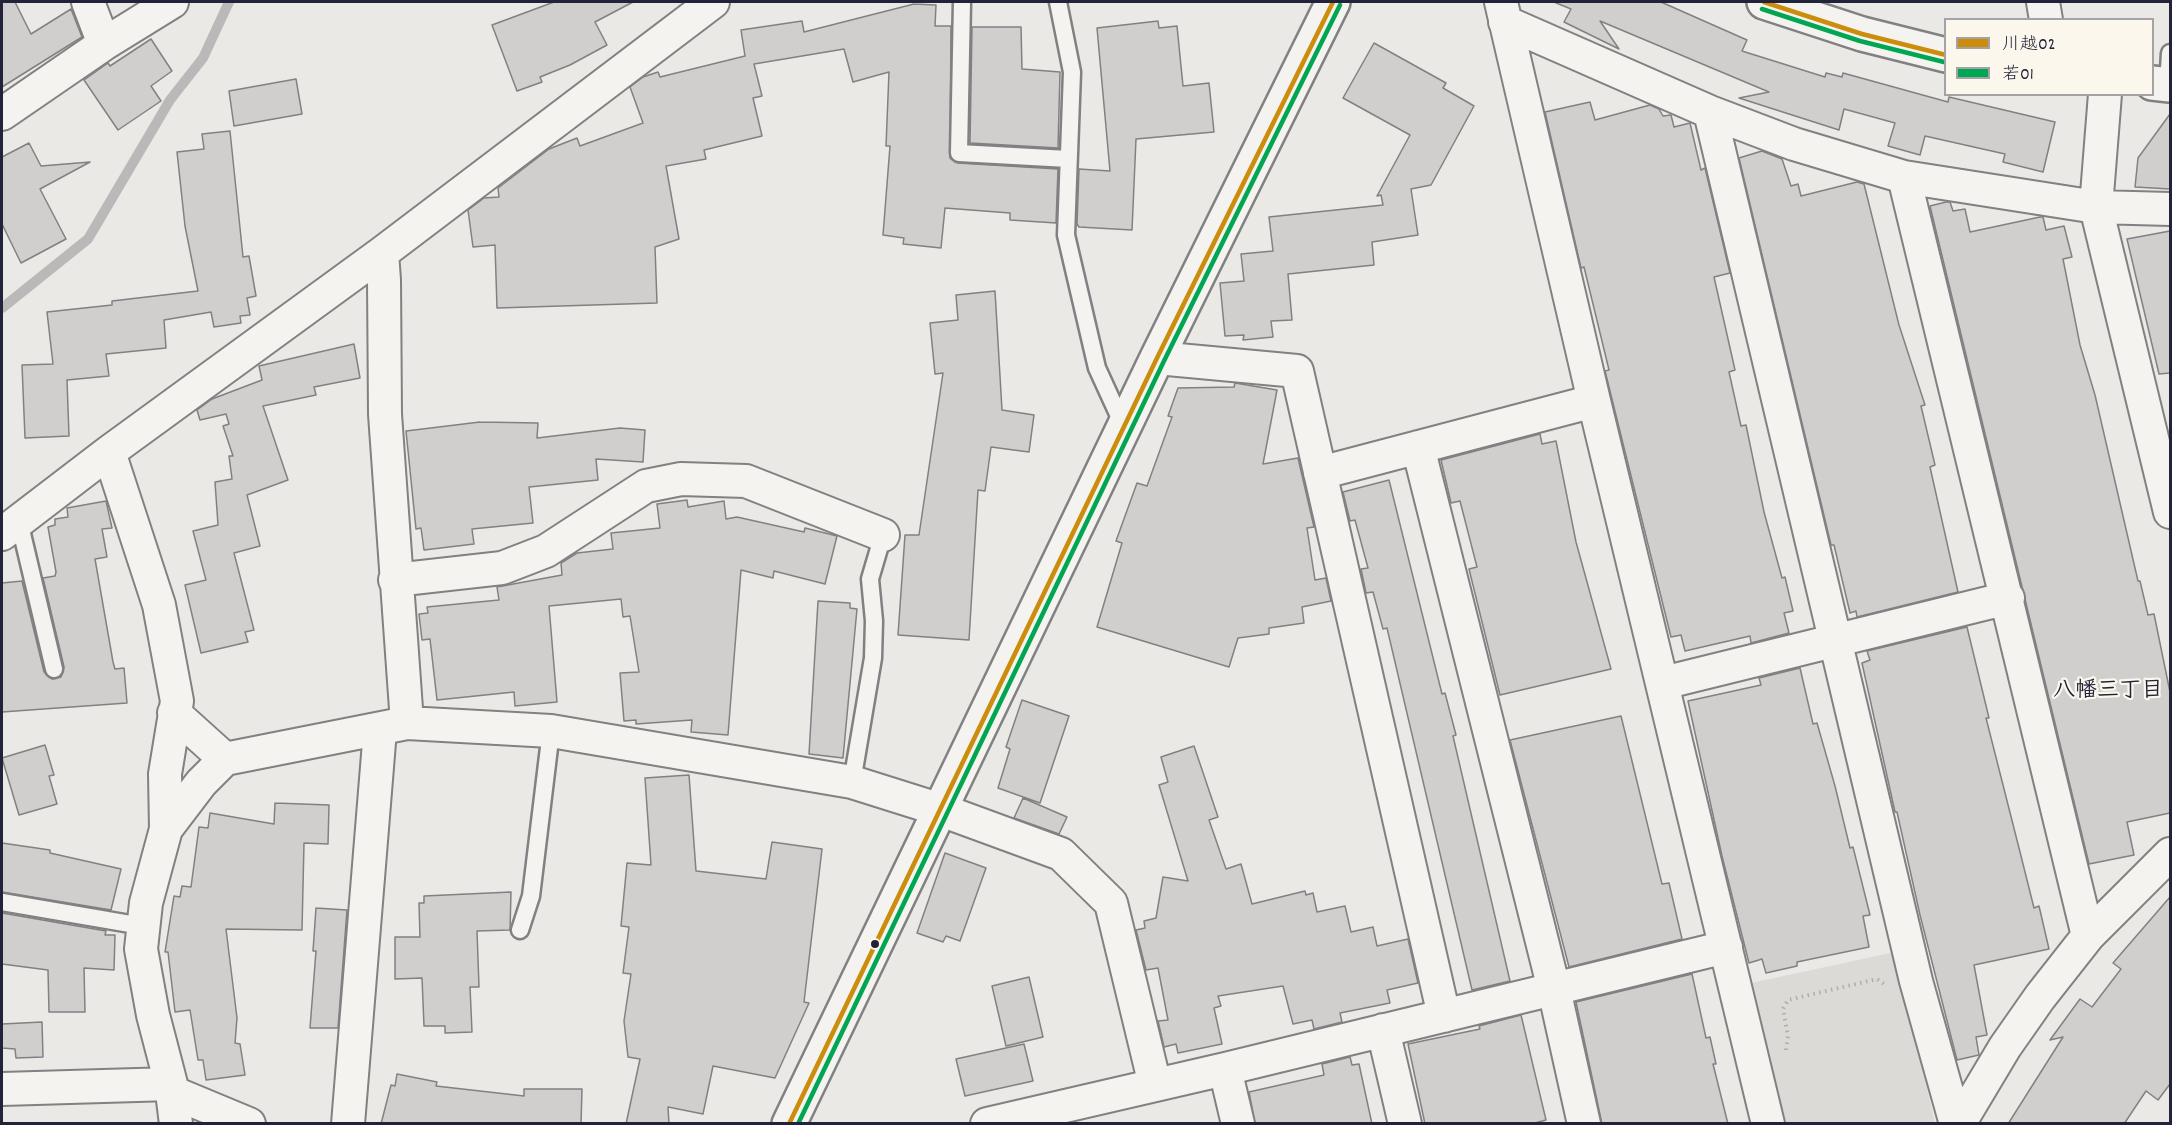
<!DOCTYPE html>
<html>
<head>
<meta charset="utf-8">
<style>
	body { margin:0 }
	#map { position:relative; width:2172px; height:1125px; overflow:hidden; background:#ebe9e5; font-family:Dekko,"Klee One",sans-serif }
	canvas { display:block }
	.frame { position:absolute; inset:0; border:3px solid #22223b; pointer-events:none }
	.legend { position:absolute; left:1944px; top:18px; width:210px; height:78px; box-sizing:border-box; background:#fbf7ec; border:2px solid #a4a2a5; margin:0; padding:8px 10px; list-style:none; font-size:18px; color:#22223b }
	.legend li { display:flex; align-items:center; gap:12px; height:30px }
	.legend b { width:30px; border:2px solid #a4a2a5 }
</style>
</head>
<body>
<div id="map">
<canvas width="2172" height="1125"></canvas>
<div class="frame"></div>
<ul class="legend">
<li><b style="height:8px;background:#cc8c0c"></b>川越02</li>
<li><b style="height:8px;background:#00a651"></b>若01</li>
</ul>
</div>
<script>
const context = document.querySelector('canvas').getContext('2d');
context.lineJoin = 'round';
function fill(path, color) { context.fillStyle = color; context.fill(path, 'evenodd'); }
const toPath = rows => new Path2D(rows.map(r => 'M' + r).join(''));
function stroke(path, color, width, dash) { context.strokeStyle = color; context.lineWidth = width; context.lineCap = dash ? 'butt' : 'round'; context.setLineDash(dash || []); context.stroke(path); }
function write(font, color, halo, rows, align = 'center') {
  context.font = font + ' Dekko,"Klee One",sans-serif'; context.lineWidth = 4.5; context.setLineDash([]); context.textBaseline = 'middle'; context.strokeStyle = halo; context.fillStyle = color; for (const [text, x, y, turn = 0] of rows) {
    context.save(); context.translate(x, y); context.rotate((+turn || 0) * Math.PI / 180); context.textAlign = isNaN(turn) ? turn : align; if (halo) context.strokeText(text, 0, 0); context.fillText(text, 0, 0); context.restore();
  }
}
fill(toPath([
	[1895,952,1935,1123,1784,1123,1751,983]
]), '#dcdad6');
stroke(toPath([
	[2,308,88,239,170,100,203,58,229,2]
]), '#bbb8ba', 10);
const building = toPath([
	[2,2,15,2,31,34,71,9,82,37,2,87,2,2],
	[554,2,633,2,595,22,607,45,570,65,540,77,542,82,517,91,492,25,554,2],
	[1554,2,1661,2,1747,40,1742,51,1825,77,1826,73,1842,77,1843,73,1948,102,1949,97,2055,122,2043,172,2003,162,2005,154,1925,136,1920,155,1888,146,1895,123,1844,109,1839,130,1739,98,1769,92,1600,21,1619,49,1564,22,1571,9,1554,2],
	[914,4,936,5,935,26,951,26,950,158,958,163,1058,169,1056,223,1010,220,1010,213,945,208,941,248,903,244,904,238,883,235,890,146,886,146,889,72,853,82,844,49,754,64,762,96,753,98,762,136,704,150,706,159,666,166,679,239,655,247,657,303,497,308,495,245,473,247,468,210,484,198,499,197,498,188,549,149,577,138,580,146,643,123,630,87,643,77,658,72,660,77,745,56,741,30,802,21,804,32,914,4],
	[1158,21,1159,28,1177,26,1183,86,1209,83,1214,132,1136,139,1132,230,1079,227,1077,224,1079,169,1110,171,1097,28,1158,21],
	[972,27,1021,27,1022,69,1060,72,1058,148,970,143,972,27],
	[151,39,172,71,151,86,161,101,118,130,84,80,108,63,110,66,151,39],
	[1374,43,1446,83,1443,88,1474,106,1431,185,1411,189,1418,235,1372,242,1374,265,1288,274,1292,320,1271,321,1273,337,1243,340,1244,335,1225,336,1220,283,1244,281,1241,254,1273,251,1269,217,1383,205,1381,195,1377,196,1410,135,1343,98,1374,43],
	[296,79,302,114,234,126,229,91,296,79],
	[1590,102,1595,120,1650,105,1659,109,1663,116,1671,115,1674,127,1690,123,1701,170,1705,168,1730,273,1714,277,1735,370,1729,372,1741,426,1746,425,1764,512,1782,578,1785,577,1793,611,1784,613,1789,633,1751,643,1750,636,1685,651,1681,635,1671,637,1605,371,1609,370,1584,267,1581,268,1545,112,1590,102],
	[2170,114,2170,189,2135,187,2138,158,2170,114],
	[230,131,243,257,249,256,256,296,247,298,250,315,240,316,241,323,214,327,211,312,164,320,166,348,106,354,109,376,67,380,69,436,25,438,22,365,53,364,47,312,112,305,112,301,198,291,185,226,177,152,204,149,202,134,230,131],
	[29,143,41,166,90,162,40,189,66,239,21,263,2,224,2,157,29,143],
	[1762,151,1782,159,1791,186,1798,184,1801,196,1857,182,1864,184,1899,325,1925,405,1921,406,1935,465,1930,467,1958,592,1857,617,1856,611,1850,613,1834,545,1831,545,1739,158,1762,151],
	[1946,202,1950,202,1953,211,1965,209,1970,232,2040,217,2043,217,2046,230,2064,226,2072,257,2063,259,2080,345,2095,395,2138,581,2140,581,2148,615,2154,614,2170,692,2170,813,2127,822,2134,855,2089,864,1930,206,1946,202],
	[2170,231,2170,373,2159,374,2127,239,2170,231],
	[995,291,1002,410,1034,415,1029,452,991,447,985,491,978,490,969,640,898,635,905,535,919,535,943,373,935,374,930,323,958,320,956,295,995,291],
	[354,344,360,378,314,387,316,395,263,406,288,480,247,495,260,546,234,553,254,630,245,632,248,642,201,653,185,585,206,580,193,531,218,525,215,482,232,479,229,456,233,456,223,426,229,424,226,414,200,420,197,410,212,399,262,380,259,366,354,344],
	[1235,383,1277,390,1263,464,1298,458,1314,527,1307,528,1315,580,1326,578,1331,601,1302,607,1304,623,1269,628,1269,634,1238,638,1229,667,1097,627,1122,543,1116,541,1137,483,1147,486,1172,417,1168,416,1178,388,1234,387,1235,383],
	[480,422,538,423,537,438,620,428,645,430,643,462,596,459,598,480,529,487,533,523,472,529,474,544,424,550,421,528,416,529,406,431,480,422],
	[1540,434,1542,444,1556,441,1576,542,1611,669,1500,695,1469,569,1477,567,1460,501,1451,503,1441,460,1540,434],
	[1389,480,1442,694,1445,693,1456,735,1453,736,1510,981,1472,990,1387,628,1383,629,1373,592,1366,593,1361,569,1368,568,1355,520,1350,521,1343,492,1389,480],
	[687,500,688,507,724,501,726,519,737,517,804,532,805,528,837,536,825,584,774,571,773,578,741,570,728,735,691,732,692,720,636,724,636,720,624,721,620,673,639,672,630,616,623,617,621,599,549,606,557,702,515,706,514,692,437,700,430,639,422,640,419,614,428,613,427,607,499,600,497,587,562,575,561,563,577,553,613,549,611,533,660,528,657,504,687,500],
	[106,501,112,528,102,529,107,557,95,559,113,662,115,669,124,668,127,703,2,712,2,583,22,581,44,672,52,679,61,677,64,667,43,578,55,576,56,572,48,527,55,525,55,519,68,517,67,508,106,501],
	[818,601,850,603,850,608,857,609,843,758,809,754,818,601],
	[1967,627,1989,718,1986,718,2020,852,2034,908,2039,906,2049,949,1974,965,1987,1035,1976,1037,1979,1055,1957,1060,1920,915,1897,812,1895,812,1862,663,1870,660,1867,651,1967,627],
	[1800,668,1813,724,1817,723,1835,786,1850,848,1853,847,1870,915,1863,916,1869,947,1797,962,1797,966,1766,973,1762,959,1749,963,1722,856,1688,701,1761,685,1759,678,1800,668],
	[1022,700,1069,716,1040,803,998,788,1010,749,1006,747,1022,700],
	[1621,716,1662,884,1669,883,1682,939,1569,967,1510,740,1621,716],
	[45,745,54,775,49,776,57,804,19,815,2,758,45,745],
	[1194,746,1218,817,1209,820,1226,869,1241,864,1252,904,1305,891,1306,895,1313,893,1317,912,1345,906,1351,932,1373,927,1377,946,1408,939,1418,983,1387,990,1390,1003,1340,1013,1342,1022,1314,1029,1312,1020,1293,1024,1283,986,1218,996,1221,1006,1214,1008,1222,1044,1178,1053,1176,1044,1164,1047,1158,1021,1168,1020,1158,968,1146,970,1136,930,1145,928,1144,921,1156,918,1163,877,1188,881,1159,785,1168,782,1161,757,1194,746],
	[689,775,696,871,766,879,772,842,822,849,804,1002,809,1003,775,1078,713,1066,703,1114,668,1107,669,1124,626,1124,640,1059,628,1057,624,1021,631,974,623,973,629,927,621,926,627,863,651,865,645,778,689,775],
	[1023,798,1067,817,1059,834,1014,818,1023,798],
	[275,803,329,805,328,844,304,843,302,930,226,929,237,1018,235,1043,240,1044,245,1075,206,1080,203,1060,198,1060,190,1010,175,1012,168,952,165,952,174,896,180,897,182,886,191,887,199,827,208,828,210,813,274,824,275,803],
	[2,843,50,850,50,853,121,869,111,910,2,892,2,843],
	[945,853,986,868,960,941,946,936,943,942,917,933,945,853],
	[511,892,510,930,477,931,479,987,470,987,472,1032,445,1033,445,1026,424,1026,422,978,395,979,395,937,420,937,419,903,424,903,424,896,511,892],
	[2170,897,2170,1084,2158,1100,2146,1091,2124,1124,2008,1124,2063,1037,2050,1040,2080,999,2092,1007,2121,969,2113,963,2170,897],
	[316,908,347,910,338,1028,310,1028,316,951,313,951,316,908],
	[2,913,106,931,105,935,115,935,114,970,84,968,85,1012,49,1012,48,970,2,964,2,913],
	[1692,974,1706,1038,1710,1037,1716,1064,1713,1064,1728,1124,1602,1124,1576,1002,1692,974],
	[1029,977,1043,1037,1006,1046,992,986,1029,977],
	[1521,1015,1546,1120,1531,1124,1425,1124,1408,1044,1480,1029,1479,1026,1521,1015],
	[42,1022,43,1057,16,1058,15,1049,2,1048,2,1024,42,1022],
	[1024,1044,1033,1081,965,1096,956,1059,1024,1044],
	[1350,1057,1352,1065,1359,1064,1372,1124,1255,1124,1249,1092,1324,1075,1322,1064,1350,1057],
	[397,1074,437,1082,436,1086,524,1096,524,1089,582,1089,581,1124,381,1124,391,1085,395,1086,397,1074]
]);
fill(building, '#d1cfcd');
stroke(building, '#818083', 1.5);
const lane = toPath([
	[962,2,959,153,1068,159],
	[1058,2,1072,72,1066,235,1097,368,1124,427],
	[2168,85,2170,53],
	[19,521,54,669],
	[852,782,873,658,874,621,870,579,883,535],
	[2,902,142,926],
	[520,930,531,896,551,731]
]);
const street = toPath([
	[88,2,104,44],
	[1501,2,1594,401,1768,1124],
	[2043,2,2046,20],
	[1505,22,1710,112,1794,144,1904,177,2096,207,2170,209],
	[2105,94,2096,207,2170,512],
	[1710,112,1916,981,1956,1124],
	[2,114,104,44,172,2],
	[1904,177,2088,936],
	[382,253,384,280,385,414,407,723],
	[1157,358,1297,371,1444,1016],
	[1418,447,1554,989,1584,1124],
	[109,452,159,605,177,701,165,774,166,829],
	[1320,473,1594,401],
	[2,534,109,452,382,253,713,2],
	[395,580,502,568,546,551,646,486,681,479,746,481,883,535],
	[1663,683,2008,598],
	[174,713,225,759],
	[1383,1030,1405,1124],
	[1225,1069,1238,1124],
	[2,1089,171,1084],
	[172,1092,249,1124],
	[176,1124,171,1084,153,1015,141,949,146,903,166,829,201,783,225,759,407,723,551,731,852,782,941,810,1061,854,1111,903,1155,1085],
	[348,1124,380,730],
	[987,1124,1225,1069,1726,947],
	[1959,1124,2005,1047,2040,997,2088,936,2170,854]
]);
const secondary = toPath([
	[1764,2,1862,34,1946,55],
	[2152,83,2170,85],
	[789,1124,1157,358,1333,2]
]);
stroke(lane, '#818083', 21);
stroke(street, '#818083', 36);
stroke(secondary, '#818083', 38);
stroke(toPath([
	[1786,1050,1788,1036,1783,1009,1788,1000,1877,979,1884,984]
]), '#afaeae', 4, [1.5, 4.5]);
stroke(lane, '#f4f3ef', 16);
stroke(street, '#f4f3ef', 32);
stroke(secondary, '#f4f3ef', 33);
stroke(toPath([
	[1764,2,1862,34,1946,55],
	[789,1124,1157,358,1333,2]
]), '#cc8c0c', 4.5);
stroke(toPath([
	[1762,9,1860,41,1944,62],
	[798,1124,1164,361,1340,5]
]), '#00a651', 4.5);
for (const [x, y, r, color] of [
	[875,944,5,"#22223b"]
]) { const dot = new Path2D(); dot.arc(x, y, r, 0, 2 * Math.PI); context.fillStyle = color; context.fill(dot); stroke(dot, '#fbf7ec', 2); }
write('bold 22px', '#22223b', '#fbf7ec', [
	["八幡三丁目",2108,693]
]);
</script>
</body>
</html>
